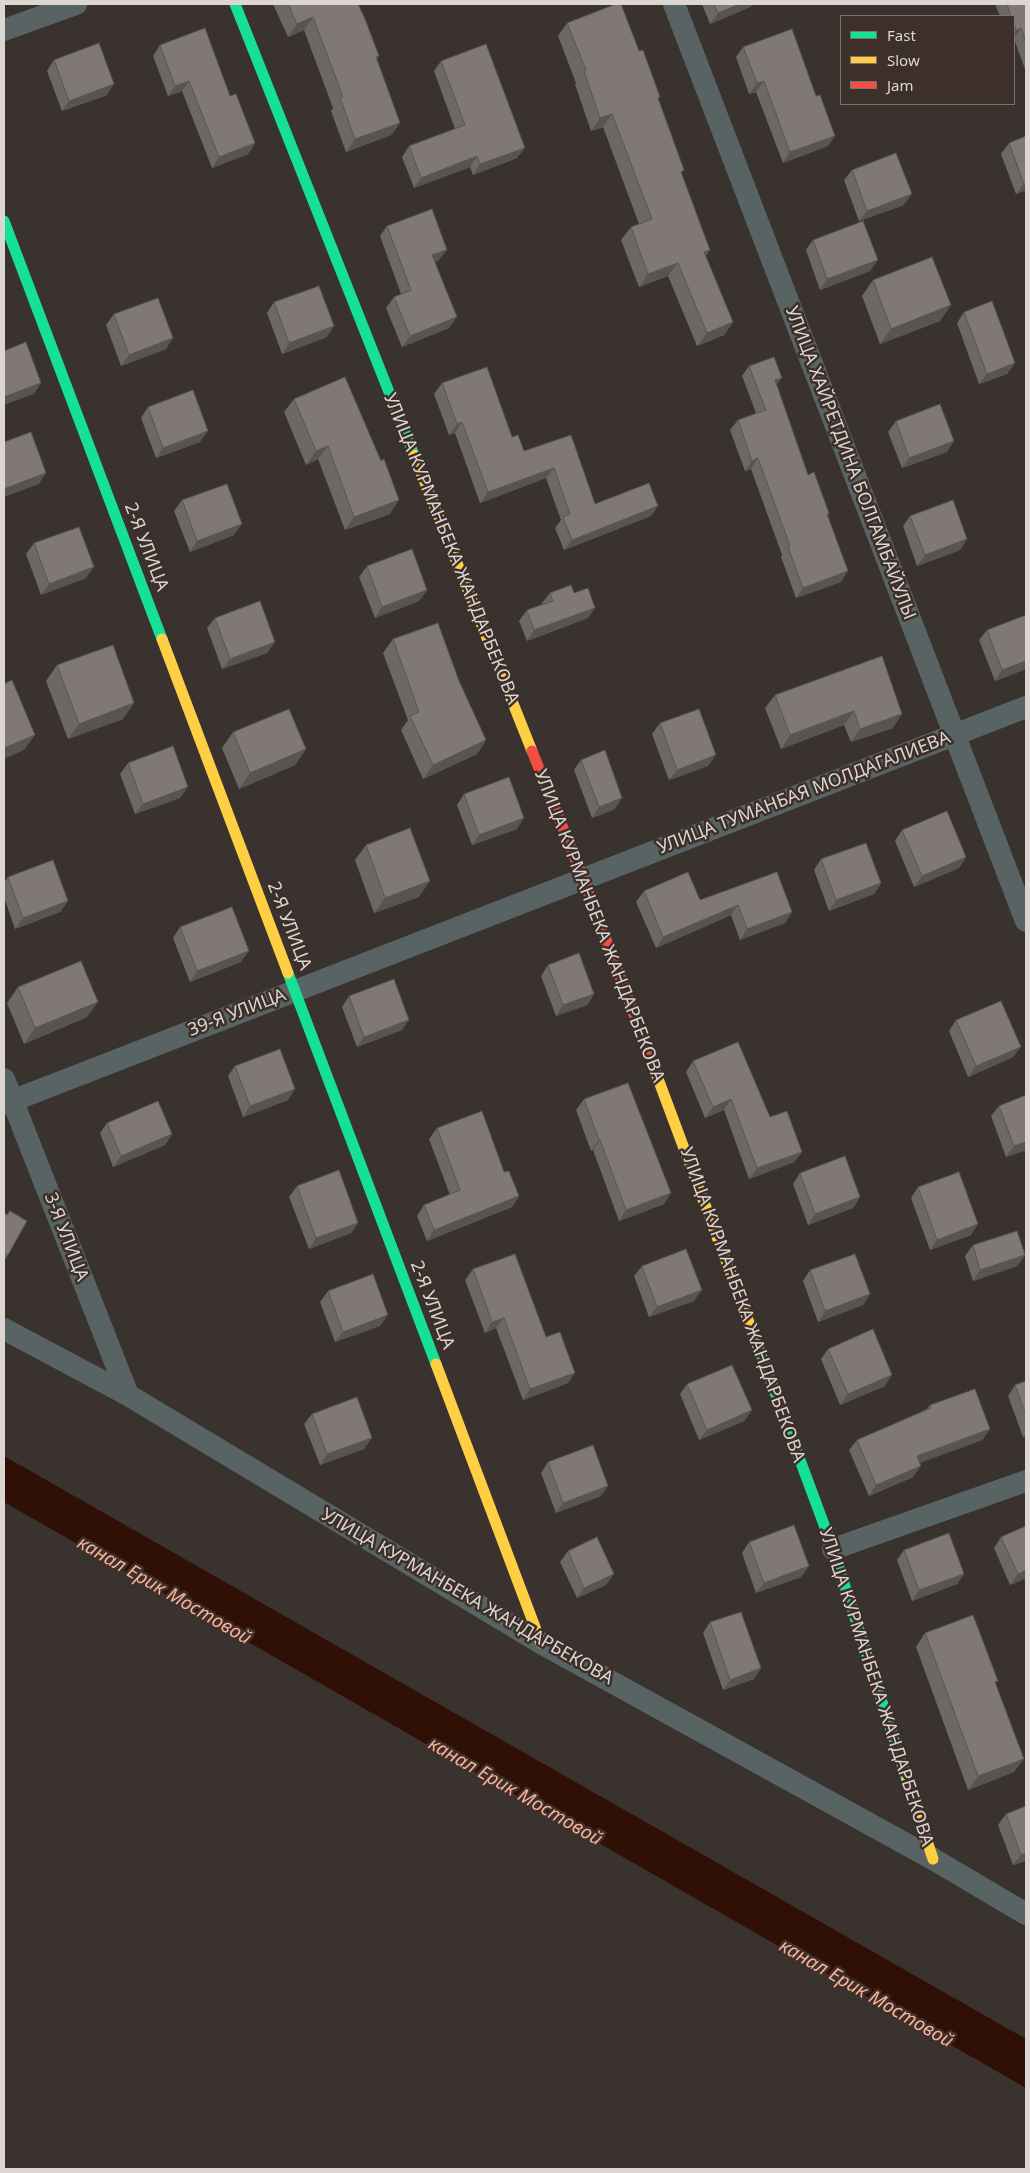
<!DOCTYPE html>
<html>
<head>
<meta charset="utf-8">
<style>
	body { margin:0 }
	#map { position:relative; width:1030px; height:2173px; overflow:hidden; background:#39322f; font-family:"Noto Sans",sans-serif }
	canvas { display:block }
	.frame { position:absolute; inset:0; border:5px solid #ddd5d2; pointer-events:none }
	.legend { position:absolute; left:840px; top:15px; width:175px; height:90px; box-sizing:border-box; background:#3d302b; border:1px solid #7d726e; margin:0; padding:6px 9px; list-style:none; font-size:15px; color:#ddd5d2 }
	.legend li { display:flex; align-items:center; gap:10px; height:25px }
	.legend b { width:25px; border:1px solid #7d726e }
</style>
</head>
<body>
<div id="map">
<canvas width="1030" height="2173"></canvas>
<div class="frame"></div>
<ul class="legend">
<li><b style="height:6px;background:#16e098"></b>Fast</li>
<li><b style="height:6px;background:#ffcf43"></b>Slow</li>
<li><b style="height:6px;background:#f24e42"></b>Jam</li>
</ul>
</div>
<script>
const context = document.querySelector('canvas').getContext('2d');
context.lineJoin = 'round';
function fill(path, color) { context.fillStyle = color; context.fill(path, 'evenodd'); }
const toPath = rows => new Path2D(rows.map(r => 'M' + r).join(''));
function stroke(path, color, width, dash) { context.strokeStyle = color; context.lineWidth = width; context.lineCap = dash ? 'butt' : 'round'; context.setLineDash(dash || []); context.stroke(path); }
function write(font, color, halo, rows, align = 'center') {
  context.font = font + ' "Noto Sans",sans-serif'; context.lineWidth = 5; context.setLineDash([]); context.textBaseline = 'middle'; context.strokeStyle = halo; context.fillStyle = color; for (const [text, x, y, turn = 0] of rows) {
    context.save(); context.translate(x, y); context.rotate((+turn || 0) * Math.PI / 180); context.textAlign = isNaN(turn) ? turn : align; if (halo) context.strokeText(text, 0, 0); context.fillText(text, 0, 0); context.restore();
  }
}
fill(toPath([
	[4,1456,1026,2039,1026,2088,4,1502]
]), '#300f05');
stroke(toPath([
	[674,4,1026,921],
	[4,30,76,4],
	[4,1079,128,1395],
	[4,1104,1026,707],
	[4,1329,128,1395,541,1643,933,1859,1026,1914],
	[833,1549,1026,1481]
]), '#576463', 22);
stroke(toPath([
	[235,4,414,455],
	[4,221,162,639],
	[288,973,436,1364],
	[760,1352,833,1549,907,1780]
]), '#16e098', 11);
stroke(toPath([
	[414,455,532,751],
	[162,639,288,973],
	[654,1068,760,1352],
	[436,1364,541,1643],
	[907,1780,933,1859]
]), '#ffcf43', 11);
stroke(toPath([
	[532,751,583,878,654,1068]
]), '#f24e42', 11);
fill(toPath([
	[273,4,358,4,379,56,377,59,400,123,391,135,346,152,331,111,333,108,304,30,288,37],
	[702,4,753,4,750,7,710,24],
	[995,4,1026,4,1026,72,1014,39,1014,16,1000,16],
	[567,23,658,99,706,256,733,322,724,335,697,346,668,276,639,287,621,240,631,227,639,224,603,127,591,131,575,84,576,83,558,36],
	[160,45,230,96,255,143,248,154,212,168,182,91,168,96,153,56],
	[743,47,828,146,783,163,756,92,749,94,736,57],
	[54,60,107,95,62,111,47,71],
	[441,61,517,158,473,175,470,167,414,188,402,157,409,146,455,129,434,71],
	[1009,143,1026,190,1016,194,1001,154],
	[852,170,904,205,859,221,844,180],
	[387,226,439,260,435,262,449,328,402,347,386,308,394,297,401,294,380,236],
	[813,240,870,271,820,290,806,250],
	[873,280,940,321,880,344,862,296],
	[274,302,327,337,282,354,267,313],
	[964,312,1015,363,1007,374,979,384,957,323],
	[114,314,166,349,121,366,106,325],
	[749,366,777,385,808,475,829,513,828,516,841,582,796,598,781,557,782,555,751,469,745,471,730,430,738,420,756,413,742,376],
	[442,383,512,437,524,451,571,435,595,504,651,516,564,550,555,528,561,520,546,478,480,503,455,433,449,435,434,394],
	[294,399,381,461,390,514,345,530,318,459,306,465,284,412],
	[148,407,200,442,156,458,141,418],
	[896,421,947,452,902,468,888,432],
	[182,500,234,535,190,552,174,511],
	[910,516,967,539,960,550,917,566,903,526],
	[34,543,86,578,41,595,26,554],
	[367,566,427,590,419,601,375,618,359,577],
	[550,593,588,618,527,641,519,621,527,610,543,604,542,603],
	[215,618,267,653,222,669,207,628],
	[987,630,1026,669,995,681,979,640],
	[393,639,459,681,486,740,477,754,423,779,401,730,408,720,383,653],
	[882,656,893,728,851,742,844,725,781,749,765,708,775,695],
	[57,665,123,719,68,739,46,681],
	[660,723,708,766,669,780,652,734],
	[233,732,306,749,295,765,239,789,222,748],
	[581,760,615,809,592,818,574,770],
	[128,763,180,798,135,814,120,774],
	[464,794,517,829,472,845,457,805],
	[902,830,966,857,959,868,914,887,895,841],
	[366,845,419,897,374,913,355,860],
	[821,859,881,883,874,894,829,911,814,870],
	[777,872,792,912,785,923,740,940,731,915,656,948,636,902,644,891,700,900],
	[8,877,68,901,60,912,15,929,4,897,4,883],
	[180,927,241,962,190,982,173,938],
	[548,965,594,994,587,1005,556,1016,541,976],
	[18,987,87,1017,24,1044,7,1003],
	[349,996,402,1030,357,1047,342,1007],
	[956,1020,1013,1057,968,1077,949,1031],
	[693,1061,770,1117,802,1152,794,1162,749,1179,724,1110,705,1118,686,1072],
	[235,1066,288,1100,243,1117,228,1076],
	[1026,1095,1026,1150,1006,1157,991,1116,999,1106],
	[584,1099,664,1204,619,1221,593,1150,591,1151,576,1110],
	[107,1123,172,1134,165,1145,113,1167,100,1133],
	[437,1128,504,1172,519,1196,512,1207,427,1241,417,1216,424,1205,450,1195,429,1139],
	[800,1173,860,1197,853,1208,808,1225,793,1184],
	[297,1186,358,1223,351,1233,309,1249,289,1197],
	[918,1187,971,1235,930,1250,911,1198],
	[10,1211,8,1255,4,1261,4,1213,7,1215],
	[973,1245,1025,1255,1017,1266,973,1281,965,1256],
	[642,1266,694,1301,649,1317,634,1276],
	[473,1269,568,1383,523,1400,496,1328,485,1333,465,1280],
	[810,1270,870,1294,863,1305,818,1322,803,1281],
	[328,1291,380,1326,335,1342,320,1302],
	[828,1349,885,1386,840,1405,821,1359],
	[1026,1381,1026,1436,1023,1437,1008,1396,1015,1385],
	[687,1384,752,1410,744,1421,699,1440,680,1394],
	[930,1405,990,1429,982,1440,919,1463,913,1477,869,1496,849,1450,857,1440,927,1409],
	[312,1414,364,1449,320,1465,304,1424],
	[548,1462,601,1496,556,1513,541,1473],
	[1026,1526,1026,1578,1010,1585,994,1548,1001,1537],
	[749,1542,809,1566,801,1577,756,1593,742,1553],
	[904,1550,964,1574,957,1584,912,1601,897,1560],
	[568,1551,606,1585,577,1598,560,1562],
	[710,1622,761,1668,754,1679,723,1690,703,1633],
	[925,1633,996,1684,1014,1772,968,1790,916,1647],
	[1006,1814,1026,1861,1013,1865,998,1825]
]), '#6d6765');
fill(toPath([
	[740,4,753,4,750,7,710,24,718,13],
	[313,17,304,30,288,37,297,24],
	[1021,28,1014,39,1014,34,1016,30],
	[189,81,182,91,168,96,175,86],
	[764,81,756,92,749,94,757,83],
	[114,84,107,95,62,111,69,101],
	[612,114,603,127,591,131,600,118],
	[400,123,391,135,346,152,355,139],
	[835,136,828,146,783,163,790,152],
	[255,143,248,154,212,168,219,157],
	[525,148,517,158,473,175,480,164],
	[477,156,470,167,414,188,421,178],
	[1026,183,1026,190,1016,194,1024,184],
	[912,194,904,205,859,221,867,211],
	[447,250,439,260,424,266,432,255],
	[710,250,701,264,704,252],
	[878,260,870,271,820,290,827,279],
	[678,263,668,276,639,287,648,274],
	[951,305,940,321,880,344,891,329],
	[457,317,449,328,402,347,410,336],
	[733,322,724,335,697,346,707,333],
	[334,326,327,337,282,354,289,343],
	[173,338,166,349,121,366,129,355],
	[1015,363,1007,374,979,384,987,374],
	[782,378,774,388,775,380],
	[41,383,34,394,4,405,4,397],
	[462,422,455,433,449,435,457,424],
	[208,431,200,442,156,458,163,448],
	[954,441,947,452,902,468,909,458],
	[328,446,318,459,306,465,316,451],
	[758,458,751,469,745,471,752,461],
	[554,468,546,478,480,503,488,492],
	[46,473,39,484,4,497,4,489],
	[399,500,390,514,345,530,354,517],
	[658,506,651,516,564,550,572,540],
	[242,524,234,535,190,552,197,541],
	[967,539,960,550,917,566,925,555],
	[94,567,86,578,41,595,49,584],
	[848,571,841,582,796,598,803,588],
	[427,590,419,601,375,618,382,607],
	[595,608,588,618,527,641,534,630],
	[275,642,267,653,222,669,230,659],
	[1026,661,1026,669,995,681,1002,670],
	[134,703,123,719,68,739,79,724],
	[854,711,844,725,781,749,790,735],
	[902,714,893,728,851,742,860,729],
	[35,735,24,750,4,759,4,748],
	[486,740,477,754,423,779,433,765],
	[306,749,295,765,239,789,250,773],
	[716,755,708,766,669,780,677,770],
	[188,787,180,798,135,814,143,804],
	[622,798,615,809,592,818,599,807],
	[524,818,517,829,472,845,479,835],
	[966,857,959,868,914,887,922,876],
	[430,881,419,897,374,913,385,898],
	[881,883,874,894,829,911,836,900],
	[68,901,60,912,15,929,23,918],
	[738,905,731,915,656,948,663,937],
	[792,912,785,923,740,940,747,929],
	[249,951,241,962,190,982,197,971],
	[594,994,587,1005,556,1016,563,1005],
	[98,1002,87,1017,24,1044,35,1028],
	[409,1020,402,1030,357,1047,364,1037],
	[1021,1047,1013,1057,968,1077,976,1066],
	[295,1089,288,1100,243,1117,250,1106],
	[731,1099,724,1110,705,1118,713,1107],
	[172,1134,165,1145,113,1167,121,1156],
	[599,1140,600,1140,593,1150,591,1151],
	[1026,1142,1026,1150,1006,1157,1014,1146],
	[802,1152,794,1162,749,1179,757,1168],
	[671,1193,664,1204,619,1221,626,1210],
	[519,1196,512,1207,427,1241,434,1230],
	[860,1197,853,1208,808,1225,815,1214],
	[358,1223,351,1233,309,1249,316,1238],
	[978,1224,971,1235,930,1250,937,1240],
	[1025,1255,1017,1266,973,1281,980,1270],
	[702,1290,694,1301,649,1317,657,1307],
	[870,1294,863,1305,818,1322,825,1311],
	[388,1315,380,1326,335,1342,343,1332],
	[504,1318,496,1328,485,1333,492,1322],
	[575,1373,568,1383,523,1400,530,1389],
	[892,1375,885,1386,840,1405,848,1394],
	[752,1410,744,1421,699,1440,707,1430],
	[990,1429,982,1440,909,1467,917,1456],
	[372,1438,364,1449,320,1465,327,1454],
	[921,1466,913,1477,869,1496,876,1485],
	[608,1486,601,1496,556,1513,563,1503],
	[809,1566,801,1577,756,1593,764,1583],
	[1026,1570,1026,1578,1010,1585,1018,1574],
	[614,1574,606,1585,577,1598,584,1588],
	[964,1574,957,1584,912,1601,919,1590],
	[761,1668,754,1679,723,1690,730,1680],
	[1024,1759,1014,1772,968,1790,978,1776],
	[1026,1853,1026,1861,1013,1865,1021,1855]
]), '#595453');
const building = toPath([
	[288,4,358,4,365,19,379,56,376,57,400,123,355,139,340,98,343,97,313,17,297,24,288,4],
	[616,4,621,4,639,51,643,50,660,97,658,98,684,170,681,172,710,250,704,252,733,322,707,333,678,263,648,274,631,227,652,219,612,114,600,118,584,71,586,70,567,23,616,4],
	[714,4,740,4,718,13,714,4],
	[1007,4,1026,4,1026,41,1021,28,1016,30,1014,23,1014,16,1011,16,1007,4],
	[205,28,230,96,236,94,255,143,219,157,189,81,175,86,160,45,205,28],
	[792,29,816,96,820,95,835,136,790,152,764,81,757,83,743,47,792,29],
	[99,43,114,84,69,101,54,60,99,43],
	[486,44,525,148,480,164,477,156,421,178,409,146,465,125,441,61,486,44],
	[1026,136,1026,183,1024,184,1009,143,1026,136],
	[896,153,912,194,867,211,852,170,896,153],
	[432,209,447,250,432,255,457,317,410,336,394,297,411,290,387,226,432,209],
	[863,221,878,260,827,279,813,240,863,221],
	[932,257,951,305,891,329,873,280,932,257],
	[319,286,334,326,289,343,274,302,319,286],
	[158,298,173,338,129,355,114,314,158,298],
	[992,301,1015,363,987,374,964,312,992,301],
	[26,342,41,383,4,397,4,351,26,342],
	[774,357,782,378,775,380,808,475,814,472,829,513,827,514,848,571,803,588,788,547,790,546,758,458,752,461,738,420,766,410,749,366,774,357],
	[487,367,512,437,518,435,524,451,571,435,595,504,649,483,658,506,572,540,563,517,570,514,554,468,488,492,462,422,457,424,442,383,487,367],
	[345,377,381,461,384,459,399,500,354,517,328,446,316,451,294,399,345,377],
	[193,390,208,431,163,448,148,407,193,390],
	[940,404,954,441,909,458,896,421,940,404],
	[31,432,46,473,4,489,4,442,31,432],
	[227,484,242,524,197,541,182,500,227,484],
	[953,500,967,539,925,555,910,516,953,500],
	[79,527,94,567,49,584,34,543,79,527],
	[412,549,427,590,382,607,367,566,412,549],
	[571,585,574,593,588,588,595,608,534,630,527,610,553,601,550,593,571,585],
	[260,601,275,642,230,659,215,618,260,601],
	[1026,615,1026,661,1002,670,987,630,1026,615],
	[438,623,459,681,486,740,433,765,410,716,419,712,393,639,438,623],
	[113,645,134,703,79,724,57,665,113,645],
	[882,656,902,714,860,729,854,711,790,735,775,695,882,656],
	[12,680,35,735,4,748,4,684,12,680],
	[289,709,306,749,250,773,233,732,289,709],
	[699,709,716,755,677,770,660,723,699,709],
	[173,746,188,787,143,804,128,763,173,746],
	[605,750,622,798,599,807,581,760,605,750],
	[509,777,524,818,479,835,464,794,509,777],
	[947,811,966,857,922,876,902,830,947,811],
	[410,828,430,881,385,898,366,845,410,828],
	[866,843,881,883,836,900,821,859,866,843],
	[53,860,68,901,23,918,8,877,53,860],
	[688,872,700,900,777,872,792,912,747,929,738,905,663,937,644,891,688,872],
	[232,907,249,951,197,971,180,927,232,907],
	[579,953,594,994,563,1005,548,965,579,953],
	[81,961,98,1002,35,1028,18,987,81,961],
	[394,979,409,1020,364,1037,349,996,394,979],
	[1001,1001,1021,1047,976,1066,956,1020,1001,1001],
	[738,1042,770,1117,787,1111,802,1152,757,1168,731,1099,713,1107,693,1061,738,1042],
	[280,1049,295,1089,250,1106,235,1066,280,1049],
	[628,1083,671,1193,626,1210,600,1140,599,1140,584,1099,628,1083],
	[1026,1095,1026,1142,1014,1146,999,1106,1026,1095],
	[158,1101,172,1134,121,1156,107,1123,158,1101],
	[482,1111,504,1172,509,1171,519,1196,434,1230,424,1205,460,1190,437,1128,482,1111],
	[845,1156,860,1197,815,1214,800,1173,845,1156],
	[339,1170,358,1223,316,1238,297,1186,339,1170],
	[959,1172,978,1224,937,1240,918,1187,959,1172],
	[10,1211,27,1221,8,1255,4,1253,4,1213,7,1215,10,1211],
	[1017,1231,1025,1255,980,1270,973,1245,1017,1231],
	[686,1249,702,1290,657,1307,642,1266,686,1249],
	[515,1254,546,1337,560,1332,575,1373,530,1389,504,1318,492,1322,473,1269,515,1254],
	[855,1254,870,1294,825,1311,810,1270,855,1254],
	[373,1274,388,1315,343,1332,328,1291,373,1274],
	[873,1329,892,1375,848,1394,828,1349,873,1329],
	[732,1365,752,1410,707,1430,687,1384,732,1365],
	[1026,1381,1026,1415,1015,1385,1026,1381],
	[975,1389,990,1429,917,1456,921,1466,876,1485,857,1440,931,1408,930,1405,975,1389],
	[357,1397,372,1438,327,1454,312,1414,357,1397],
	[593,1445,608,1486,563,1503,548,1462,593,1445],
	[794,1525,809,1566,764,1583,749,1542,794,1525],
	[1026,1526,1026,1570,1018,1574,1001,1537,1026,1526],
	[949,1533,964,1574,919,1590,904,1550,949,1533],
	[597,1537,614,1574,584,1588,568,1551,597,1537],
	[741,1612,761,1668,730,1680,710,1622,741,1612],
	[973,1615,998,1681,995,1682,1024,1759,978,1776,925,1633,973,1615],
	[1026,1806,1026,1853,1021,1855,1006,1814,1026,1806]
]);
fill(building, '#7f7876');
stroke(building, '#595453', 1);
write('18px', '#ddd5d2', '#3d302b', [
	["УЛИЦА ХАЙРЕТДИНА БОЛГАМБАЙУЛЫ",850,463,69],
	["2-Я УЛИЦА",146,547,69],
	["УЛИЦА КУРМАНБЕКА ЖАНДАРБЕКОВА",451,549,68],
	["УЛИЦА ТУМАНБАЯ МОЛДАГАЛИЕВА",804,793,-21],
	["2-Я УЛИЦА",289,926,69],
	["УЛИЦА КУРМАНБЕКА ЖАНДАРБЕКОВА",599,926,69],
	["39-Я УЛИЦА",237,1013,-21],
	["3-Я УЛИЦА",66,1237,69],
	["2-Я УЛИЦА",432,1305,69],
	["УЛИЦА КУРМАНБЕКА ЖАНДАРБЕКОВА",742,1305,70],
	["УЛИЦА КУРМАНБЕКА ЖАНДАРБЕКОВА",467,1597,30],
	["УЛИЦА КУРМАНБЕКА ЖАНДАРБЕКОВА",876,1687,72]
]);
write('italic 19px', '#fab197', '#3d302b', [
	["канал Ерик Мостовой",164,1591,30],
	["канал Ерик Мостовой",515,1792,30],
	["канал Ерик Мостовой",866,1994,30]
]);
</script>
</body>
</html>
